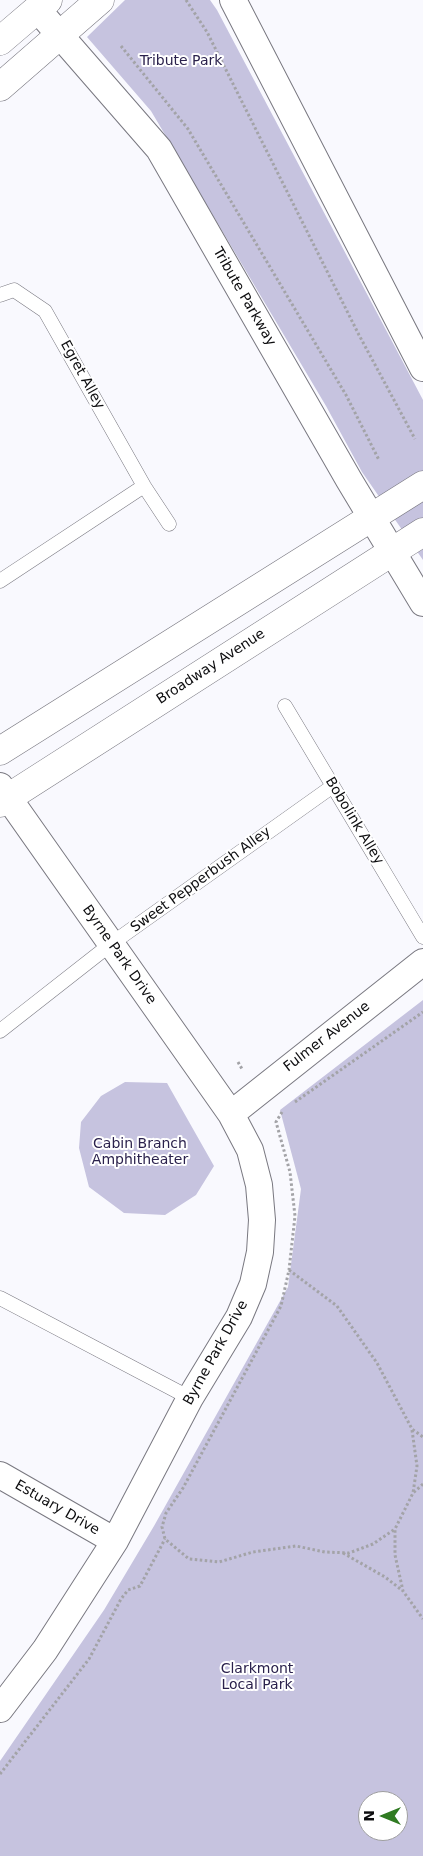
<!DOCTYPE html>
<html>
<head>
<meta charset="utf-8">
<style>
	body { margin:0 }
	#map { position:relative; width:423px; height:1856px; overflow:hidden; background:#f9f9fe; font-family:"DejaVu Sans",sans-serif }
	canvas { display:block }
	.north { position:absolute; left:358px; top:1791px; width:50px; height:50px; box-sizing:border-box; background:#fff; border:1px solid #9e9e9f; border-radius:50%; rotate:270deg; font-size:14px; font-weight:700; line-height:20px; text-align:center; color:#0d0d0f }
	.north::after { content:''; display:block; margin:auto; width:18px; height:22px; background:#307b22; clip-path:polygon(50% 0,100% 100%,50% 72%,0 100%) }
</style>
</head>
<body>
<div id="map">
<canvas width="423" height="1856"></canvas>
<div class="north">N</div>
</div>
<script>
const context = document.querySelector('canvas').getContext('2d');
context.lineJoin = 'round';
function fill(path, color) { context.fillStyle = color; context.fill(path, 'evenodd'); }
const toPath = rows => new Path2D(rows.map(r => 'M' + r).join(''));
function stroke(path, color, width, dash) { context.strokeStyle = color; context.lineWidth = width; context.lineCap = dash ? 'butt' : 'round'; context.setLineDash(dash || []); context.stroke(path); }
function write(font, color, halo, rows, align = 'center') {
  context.font = font + ' "DejaVu Sans",sans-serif'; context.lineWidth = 4; context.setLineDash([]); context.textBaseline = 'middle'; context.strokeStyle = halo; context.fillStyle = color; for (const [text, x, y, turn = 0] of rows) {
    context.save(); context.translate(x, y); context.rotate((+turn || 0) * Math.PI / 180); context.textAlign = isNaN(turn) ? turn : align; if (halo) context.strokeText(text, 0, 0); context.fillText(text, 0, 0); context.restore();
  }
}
fill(toPath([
	[125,0,210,0,217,10,423,400,423,560,362,472,326,406,151,111,87,37],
	[423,1000,423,1856,0,1856,0,1761,104,1610,154,1526,288,1287,301,1189,280,1110],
	[368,1801,398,1801,398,1831,368,1831],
	[125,1082,167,1083,214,1166,196,1195,165,1215,124,1213,89,1187,79,1148,81,1122,101,1096]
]), '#c6c3df');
const service = toPath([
	[0,295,14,290,45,311,144,486,169,524],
	[0,581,144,486],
	[285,706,423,937],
	[0,1031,111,944,333,786],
	[0,1298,190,1398]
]);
const minor = toPath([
	[233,0,423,368],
	[38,10,159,149,349,480,423,603],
	[0,786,231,1114,250,1150,259,1185,262,1220,260,1252,253,1284,239,1317,190,1398,115,1541,45,1650,0,1709],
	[231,1114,423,962],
	[0,1475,115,1541]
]);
const tertiary = toPath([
	[0,41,48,0],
	[0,87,100,0],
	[0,751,423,485],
	[0,803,423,532]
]);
stroke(service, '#797880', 15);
stroke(minor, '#797880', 28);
stroke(tertiary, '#797880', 29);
stroke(toPath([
	[186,0,207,32,359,335,415,439],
	[121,46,188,129,346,395,379,460],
	[238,1062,242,1069],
	[295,1102,423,1012],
	[282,1112,276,1122,290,1172,295,1216,289,1270,281,1306,183,1488,166,1513,162,1527,165,1539,189,1559,219,1562,253,1552,296,1546,325,1552,349,1553,373,1544,395,1529],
	[289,1270,337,1306,377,1363,412,1429,423,1437],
	[412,1430,417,1466,413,1493],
	[423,1484,413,1493,395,1529,395,1555,403,1591,423,1619],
	[343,1553,385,1577,403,1591],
	[0,1774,89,1659,121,1599,128,1590,140,1586,165,1539]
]), '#a3a3a7', 3, [2.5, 2.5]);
stroke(service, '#fff', 14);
stroke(minor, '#fff', 26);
stroke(tertiary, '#fff', 28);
write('14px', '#2a214c', '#fff', [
	["Tribute Park",181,61],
	["Cabin Branch",140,1144],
	["Amphitheater",140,1160],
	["Clarkmont",257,1669],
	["Local Park",257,1685]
]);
write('14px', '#0d0d0f', '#fff', [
	["Tribute Parkway",244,297,60],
	["Egret Alley",82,375,61],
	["Broadway Avenue",211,667,-33],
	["Bobolink Alley",354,821,59],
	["Sweet Pepperbush Alley",201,880,-36],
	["Byrne Park Drive",119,955,55],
	["Fulmer Avenue",327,1037,-38],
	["Byrne Park Drive",216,1353,-61],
	["Estuary Drive",57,1508,30]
]);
</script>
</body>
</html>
